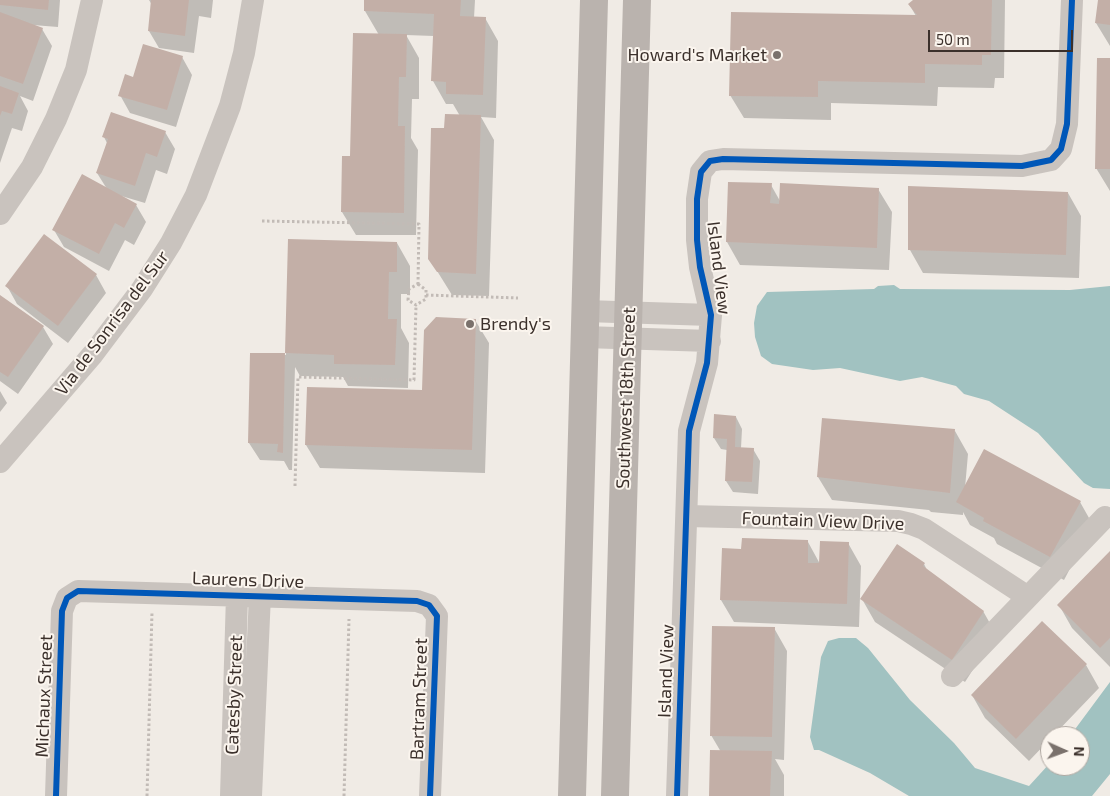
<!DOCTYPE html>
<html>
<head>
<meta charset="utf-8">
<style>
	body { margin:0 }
	#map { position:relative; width:1110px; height:796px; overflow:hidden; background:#f0ebe5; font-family:"Exo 2",sans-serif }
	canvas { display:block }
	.north { position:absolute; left:1040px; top:726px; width:50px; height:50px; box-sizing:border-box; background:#fbf5ee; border:1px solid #aea6a0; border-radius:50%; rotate:92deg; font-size:14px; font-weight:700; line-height:20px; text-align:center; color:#3b302b }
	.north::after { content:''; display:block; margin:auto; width:18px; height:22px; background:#7a716c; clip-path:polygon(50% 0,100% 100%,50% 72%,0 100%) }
	.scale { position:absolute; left:928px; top:30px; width:145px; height:22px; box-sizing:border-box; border:2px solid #3b302b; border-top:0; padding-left:6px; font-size:15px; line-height:18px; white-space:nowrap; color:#3b302b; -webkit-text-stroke:4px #fbf5ee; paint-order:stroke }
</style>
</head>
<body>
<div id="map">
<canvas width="1110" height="796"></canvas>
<div class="north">N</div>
<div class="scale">50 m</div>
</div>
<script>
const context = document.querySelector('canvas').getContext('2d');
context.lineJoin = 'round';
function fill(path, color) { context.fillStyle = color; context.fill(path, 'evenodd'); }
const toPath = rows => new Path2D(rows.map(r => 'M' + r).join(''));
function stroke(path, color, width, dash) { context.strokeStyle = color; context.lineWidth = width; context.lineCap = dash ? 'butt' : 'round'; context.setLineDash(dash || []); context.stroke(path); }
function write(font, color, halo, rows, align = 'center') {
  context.font = font + ' "Exo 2",sans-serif'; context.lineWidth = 4; context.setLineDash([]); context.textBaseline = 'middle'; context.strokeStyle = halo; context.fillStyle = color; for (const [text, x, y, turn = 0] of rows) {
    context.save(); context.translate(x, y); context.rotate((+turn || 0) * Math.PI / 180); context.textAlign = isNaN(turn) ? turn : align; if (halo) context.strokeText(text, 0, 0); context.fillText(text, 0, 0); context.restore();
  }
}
fill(toPath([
	[894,285,900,289,1070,290,1110,286,1110,489,1093,488,1084,483,1038,433,989,401,964,394,956,386,922,377,900,381,840,368,813,370,772,364,761,356,755,337,754,323,757,306,767,292,874,289,878,286],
	[839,638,856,638,868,648,910,700,954,743,975,768,1029,786,1050,763,1050,766,1080,766,1080,736,1070,736,1110,682,1110,774,1092,796,909,796,870,773,819,750,814,750,810,737,821,657,828,641]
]), '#a1c2c1');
fill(toPath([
	[0,0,60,0,58,27,33,25,42,29,52,46,33,101,20,96,28,111,22,131,12,128,0,163],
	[149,0,213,0,211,18,199,16,194,53,159,48,149,31,152,5],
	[366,0,475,0,474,18,485,18,498,41,496,118,481,117,494,140,489,296,452,295,429,258,445,129,460,116,453,104,446,104,433,81,434,36,406,35,419,58,419,99,412,99,411,138,418,150,416,235,356,235,342,212,352,157,379,35,365,11],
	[915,0,1005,0,1004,78,995,78,994,88,938,87,937,106,831,103,831,120,744,118,730,95,916,16,909,4],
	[1099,0,1110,0,1110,46,1096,23],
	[182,57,192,75,176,127,130,113,120,95,134,78],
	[1110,59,1110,191,1096,168],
	[165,132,175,149,167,174,156,170,145,203,118,195,136,205,146,222,134,245,125,240,109,271,64,247,54,230,107,189,97,173,107,143,104,137],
	[771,185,780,201,878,189,892,212,889,270,740,265,727,242],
	[1068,193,1081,216,1079,278,923,273,910,250],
	[45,236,96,275,106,293,68,343,17,304,7,286],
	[289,241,397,243,410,266,410,294,401,294,401,328,409,343,408,388,348,386,343,377,300,376,295,367,292,470,289,470,284,461,260,460,249,443,251,354,286,355],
	[0,297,43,327,53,344,18,394,0,381],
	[475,320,489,343,485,473,320,468,306,445,423,391],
	[0,391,7,403,0,412],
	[736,417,742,429,741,448,753,449,760,461,758,494,733,492,726,481,727,450,721,449,714,438],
	[955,431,968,454,965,488,1080,502,1093,525,1064,580,997,544,994,538,970,525,963,512,963,515,931,512,929,510,832,500,818,477],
	[808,542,820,564,848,543,861,566,859,627,734,622,721,600,743,550],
	[1110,553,1110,667,1072,628,1059,605],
	[924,564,928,572,983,611,996,634,965,682,875,622,862,599],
	[774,628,787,651,784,760,775,759,784,775,784,796,710,796,721,752,711,735],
	[1086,665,1099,688,1053,736,1050,736,1050,739,1029,761,985,718,972,695]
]), '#0003');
fill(toPath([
	[0,0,49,0,48,10,0,5],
	[151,0,189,0,185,36,148,31],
	[364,0,461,0,460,16,486,17,483,95,446,94,446,82,431,81,434,14,364,11],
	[913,0,992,0,991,55,982,55,982,65,925,64,925,83,818,81,818,97,729,96,731,12,917,15,908,4],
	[1098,0,1110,0,1110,25,1095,23],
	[0,12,43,28,23,84,0,76],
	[353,33,407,34,406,77,399,77,398,126,405,126,404,213,341,212,342,156,350,156],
	[143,44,183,56,167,110,118,96,125,74,133,77],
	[1097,58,1110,58,1110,169,1095,169],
	[0,86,19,93,12,114,2,111,0,116],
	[111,112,166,131,157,157,146,153,135,186,96,173,108,139,102,137],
	[445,114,481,115,476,274,437,272,428,259,431,128,444,128],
	[82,174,137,204,124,228,115,223,99,254,52,230],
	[728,182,772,183,770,203,779,204,780,183,879,188,877,248,726,242],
	[908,186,1068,192,1066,255,908,250],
	[44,234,97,274,58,326,5,286],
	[288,239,397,242,397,272,389,272,388,319,397,319,395,365,334,364,334,355,285,353],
	[0,295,44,326,8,377,0,372],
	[436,317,476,319,472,450,305,445,307,387,422,390,424,330],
	[250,353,285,353,283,453,277,452,278,444,248,443],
	[714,414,736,416,735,447,754,448,752,482,725,481,727,439,713,438],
	[822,418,955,429,950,493,817,477],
	[984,449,1081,501,1050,557,983,521,984,518,956,502],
	[742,538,808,540,808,563,819,563,820,541,849,542,847,604,720,600,722,548,741,549],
	[897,544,925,563,923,566,984,611,952,660,860,599],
	[1110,551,1110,638,1100,648,1057,605],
	[1042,621,1087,664,1016,739,971,695],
	[712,626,775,627,772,737,710,736],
	[710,750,772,751,770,796,709,796]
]), '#c3afa7');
stroke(toPath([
	[262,221,419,224,418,284],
	[418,284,426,290,426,299,416,305,408,300,409,289,418,284],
	[426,295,518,298],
	[295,486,298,377,414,380,416,305],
	[147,796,152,612],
	[344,796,349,619]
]), '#c2bbb6', 3, [2.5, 2.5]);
stroke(toPath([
	[0,214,32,167,56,119,76,70,92,0],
	[585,311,711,315],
	[584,337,710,341],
	[0,462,93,354,142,289,171,243,196,195,230,106,244,53,253,0],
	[687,516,898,521,911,524,924,529,1028,597],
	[952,676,1105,517],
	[56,796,62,611,67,598,78,591,417,601,429,605,437,616,430,796],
	[231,796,237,595],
	[251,796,260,595],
	[677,796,689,431,707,363,711,315,700,267,697,240,697,199,701,172,710,161,723,159,1022,166,1051,160,1061,149,1067,124,1072,0]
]), '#c9c3be', 22);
stroke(toPath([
	[572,796,594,0],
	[615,796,637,0]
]), '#bab3ae', 28);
stroke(toPath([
	[56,796,62,611,67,598,78,591,417,601,429,605,437,616,430,796],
	[677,796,689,431,707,363,711,315,700,267,697,240,697,199,701,172,710,161,723,159,1022,166,1051,160,1061,149,1067,124,1072,0]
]), '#0057b8', 6);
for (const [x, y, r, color] of [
	[777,55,5,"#7a716c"],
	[470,324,5,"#7a716c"]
]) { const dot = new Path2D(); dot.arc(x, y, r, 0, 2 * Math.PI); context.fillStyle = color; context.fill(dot); stroke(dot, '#fbf5ee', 2); }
write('18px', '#3b302b', '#fbf5ee', [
	["Howard's Market",767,55],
	["Brendy's",480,324,"left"]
], 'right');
write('18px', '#3b302b', '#fbf5ee', [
	["Island View",719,268,83],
	["Via de Sonrisa del Sur",112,323,-53],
	["Southwest 18th Street",626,398,-88],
	["Fountain View Drive",823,521,2],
	["Laurens Drive",248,580,2],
	["Island View",666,671,-88],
	["Catesby Street",234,695,-88],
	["Michaux Street",44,696,-88],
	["Bartram Street",419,699,-88]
]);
</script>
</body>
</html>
